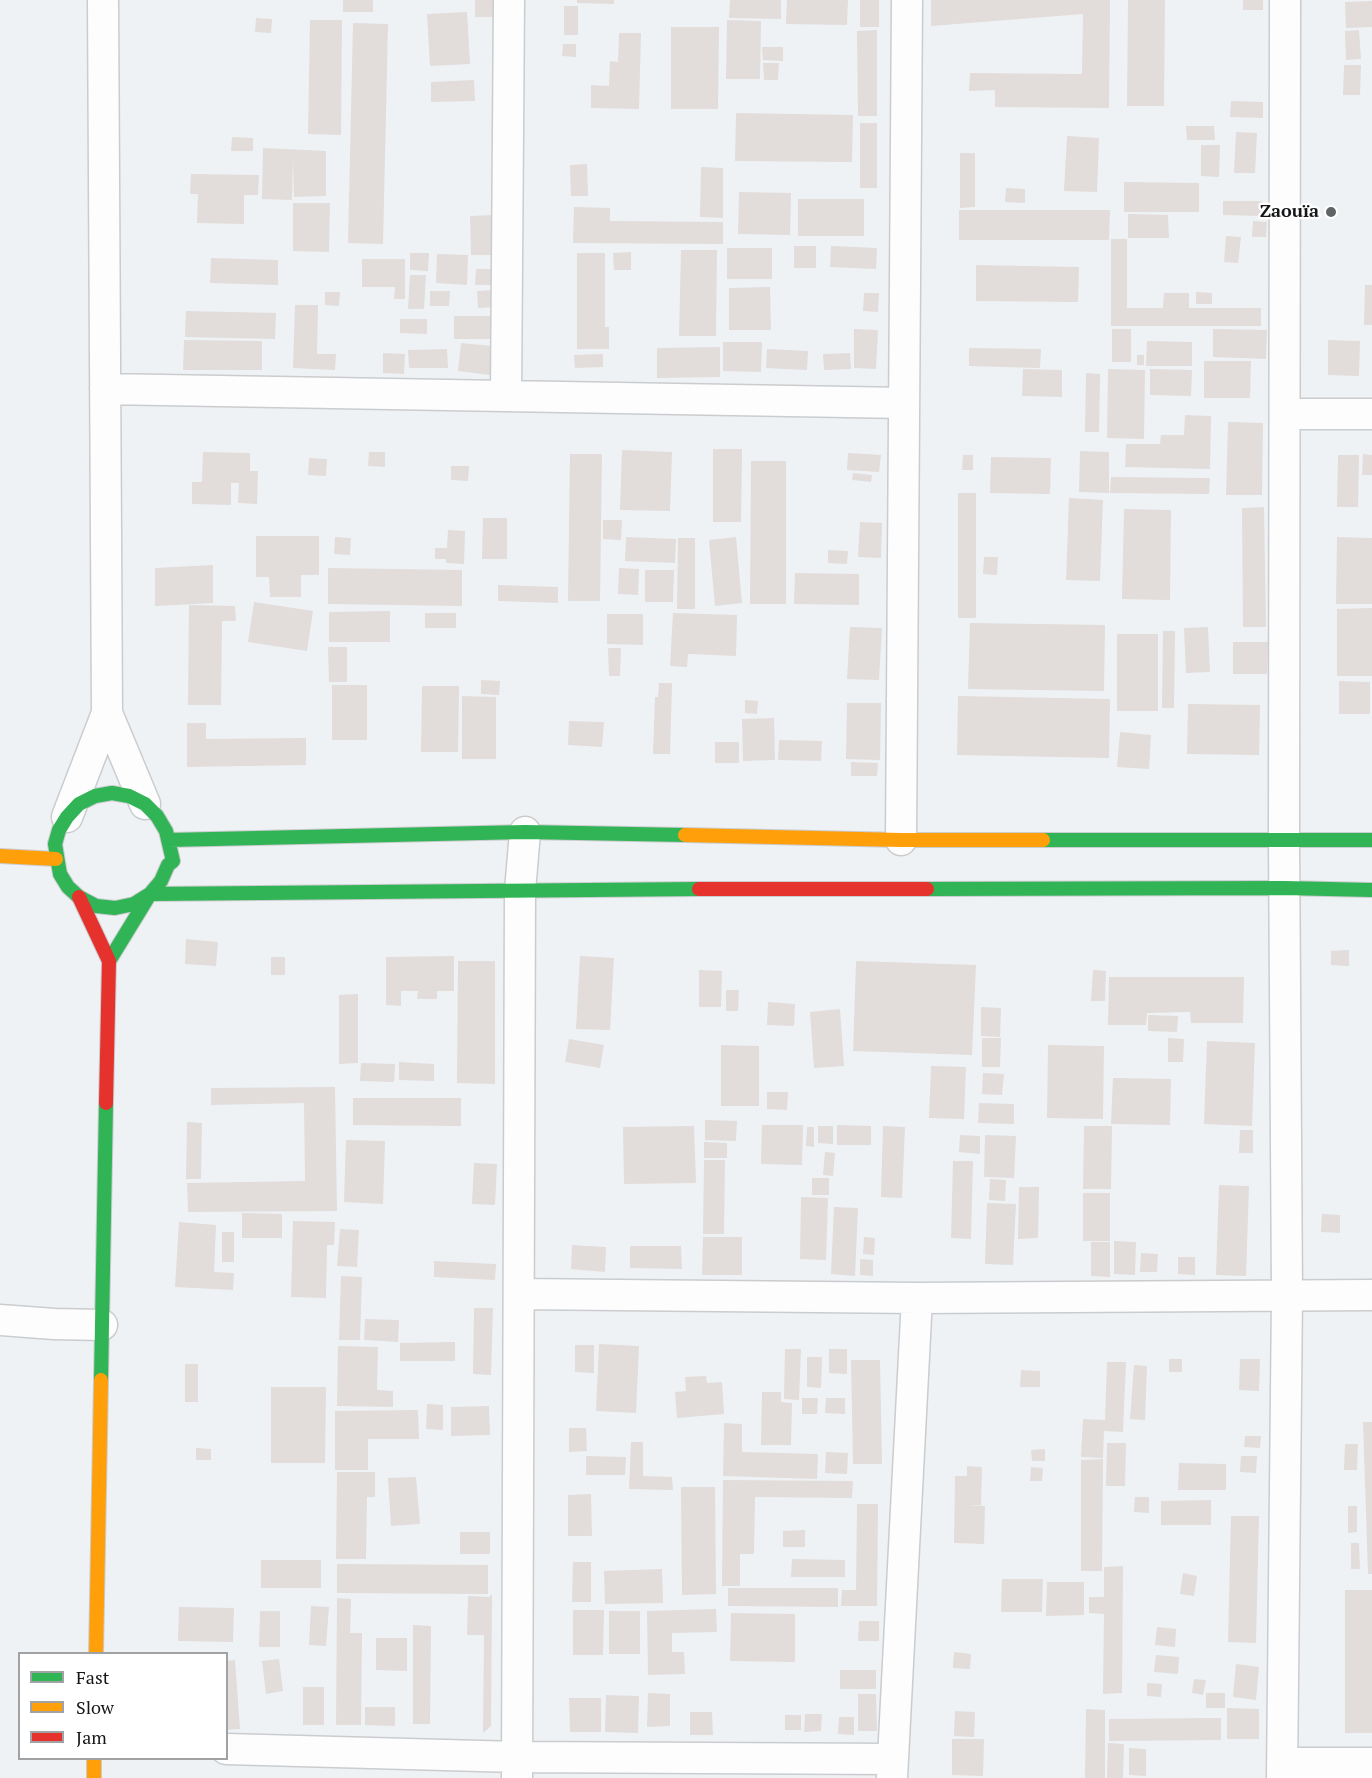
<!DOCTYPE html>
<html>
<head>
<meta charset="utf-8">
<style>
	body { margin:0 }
	#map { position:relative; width:1372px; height:1778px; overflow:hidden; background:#eff2f5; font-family:"PT Serif",serif }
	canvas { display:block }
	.legend { position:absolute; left:18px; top:1652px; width:210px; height:108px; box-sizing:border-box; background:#fff; border:2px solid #a1a2a3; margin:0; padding:8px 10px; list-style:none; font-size:18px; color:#151618 }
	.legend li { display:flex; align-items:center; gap:12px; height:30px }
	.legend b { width:30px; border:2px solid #a1a2a3 }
</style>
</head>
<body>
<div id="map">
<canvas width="1372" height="1778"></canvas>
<ul class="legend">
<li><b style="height:8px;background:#30b455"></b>Fast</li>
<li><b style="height:8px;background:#ff9f0a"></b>Slow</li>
<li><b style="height:8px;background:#e5322d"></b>Jam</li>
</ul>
</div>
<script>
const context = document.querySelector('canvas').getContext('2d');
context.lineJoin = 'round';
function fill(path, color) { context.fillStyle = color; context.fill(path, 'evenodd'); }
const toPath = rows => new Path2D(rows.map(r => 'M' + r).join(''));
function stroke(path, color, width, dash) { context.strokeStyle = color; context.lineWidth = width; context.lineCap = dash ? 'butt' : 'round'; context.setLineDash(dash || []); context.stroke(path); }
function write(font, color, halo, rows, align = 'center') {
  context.font = font + ' "PT Serif",serif'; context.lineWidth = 4.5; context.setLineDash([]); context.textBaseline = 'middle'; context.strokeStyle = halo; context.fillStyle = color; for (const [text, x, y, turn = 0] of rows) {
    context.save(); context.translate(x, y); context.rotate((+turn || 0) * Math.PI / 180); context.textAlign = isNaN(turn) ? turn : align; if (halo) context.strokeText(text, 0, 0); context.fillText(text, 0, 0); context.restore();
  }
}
fill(toPath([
	[343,0,373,0,373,12,343,12],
	[475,0,496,0,496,17,475,17],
	[577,0,614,0,614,4,577,3],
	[730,0,781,0,781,19,729,18],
	[787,0,848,0,847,25,786,24],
	[860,0,879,0,879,27,860,27],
	[931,0,1110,0,1109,108,995,107,995,90,969,91,970,73,1082,74,1083,14,931,26],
	[1128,0,1165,0,1164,106,1127,106],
	[1243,0,1263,0,1263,10,1243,10],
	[1372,1,1372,27,1346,28,1345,2],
	[564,6,578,6,578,35,564,35],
	[467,12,470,64,430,66,427,14],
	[256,18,272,19,271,33,255,32],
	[310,20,342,20,341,135,308,134],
	[727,20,761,21,760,79,726,79],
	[353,23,388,24,383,244,348,243],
	[671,27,719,27,718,109,671,109],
	[877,30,877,116,858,116,857,31],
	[1359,30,1361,59,1346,60,1345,31],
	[619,33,641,33,639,109,591,108,591,85,609,86,610,61,618,62],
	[563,44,576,44,576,57,562,56],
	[762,47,783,47,783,61,763,60],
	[763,63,779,63,778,80,764,80],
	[1344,65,1361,65,1360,95,1343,95],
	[474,80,475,101,431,102,431,82],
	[1231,101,1263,102,1263,118,1230,117],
	[736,113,853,115,852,162,735,161],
	[860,123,877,123,877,188,860,188],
	[1186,126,1214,126,1215,140,1187,140],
	[1236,132,1257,133,1255,173,1234,173],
	[1067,136,1099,138,1097,192,1064,191],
	[232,137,253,138,253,151,231,151],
	[1201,145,1220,145,1219,177,1201,176],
	[263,148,326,151,326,196,294,197,293,158,292,200,262,199],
	[960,153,975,153,975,207,960,208],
	[587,164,588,196,571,196,570,165],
	[701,167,723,168,723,218,700,217],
	[191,174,259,175,258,195,244,195,244,224,197,223,198,194,190,194],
	[1124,182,1199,183,1199,212,1124,212],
	[1006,188,1025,189,1025,203,1005,202],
	[739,192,791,193,790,235,738,234],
	[798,199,864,199,864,236,798,236],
	[1223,201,1262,201,1262,216,1223,215],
	[293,203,330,203,329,252,293,251],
	[574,207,610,208,610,221,723,222,723,244,573,243],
	[959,210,1110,210,1109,240,959,240],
	[1128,214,1168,215,1169,238,1128,238],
	[493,215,494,255,471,255,470,216],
	[1253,221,1267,222,1266,237,1252,237],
	[1226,236,1241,237,1238,263,1224,262],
	[1111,239,1127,239,1127,308,1163,308,1164,293,1189,293,1189,308,1261,308,1261,326,1111,326],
	[794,246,816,246,816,268,794,268],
	[831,246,877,248,876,269,830,267],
	[727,248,772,248,772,279,727,279],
	[681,250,717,250,716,336,679,336],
	[631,252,631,270,614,270,613,253],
	[410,253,429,253,428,271,410,270],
	[577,253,605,253,605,327,609,327,609,349,577,349],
	[437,254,468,255,467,285,436,283],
	[211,258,278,260,278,285,210,283],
	[362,259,405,259,405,299,394,299,395,287,362,287],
	[976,265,1079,267,1078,302,976,301],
	[476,269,494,269,493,285,475,285],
	[410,275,426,275,424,309,408,309],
	[1365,285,1372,285,1372,325,1364,325],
	[770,287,771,330,729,330,729,288],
	[494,290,495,307,478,308,477,291],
	[430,291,450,291,449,306,430,306],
	[325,292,340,292,339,306,325,305],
	[1196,292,1212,293,1212,304,1196,304],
	[864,293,879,293,878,312,863,311],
	[295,305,318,305,317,354,336,354,335,370,293,368],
	[186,311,276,313,275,339,185,337],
	[454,316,493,316,492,339,454,339],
	[400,319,427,319,427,334,400,333],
	[854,329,878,330,876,369,854,368],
	[1112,329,1131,329,1131,362,1112,362],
	[1213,329,1267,330,1266,359,1213,357],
	[184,340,262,341,262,370,183,370],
	[1328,340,1360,341,1359,376,1328,375],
	[1147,341,1192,342,1192,366,1146,366],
	[723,342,762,342,761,372,723,371],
	[461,343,492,346,490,375,458,371],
	[720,347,720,377,657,378,657,348],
	[969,348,1041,349,1040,368,969,366],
	[447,349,448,368,409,368,408,350],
	[767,349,808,351,807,370,766,368],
	[383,353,405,354,404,374,383,373],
	[850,353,851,369,824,370,823,354],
	[603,354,603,367,575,368,574,355],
	[1137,355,1144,355,1144,365,1137,365],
	[1204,361,1251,361,1250,398,1204,398],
	[1023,369,1062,370,1062,397,1022,396],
	[1108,369,1145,370,1144,439,1107,438],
	[1150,369,1192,370,1191,396,1150,395],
	[1086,373,1100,374,1099,432,1085,432],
	[1185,415,1211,416,1210,469,1125,467,1126,444,1160,444,1161,435,1184,435],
	[1228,422,1263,423,1262,495,1226,495],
	[713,449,742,449,741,522,713,522],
	[622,450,672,452,670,511,620,510],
	[1080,451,1109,452,1109,493,1079,492],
	[203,452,250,453,250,471,258,471,257,504,238,503,239,483,231,483,231,505,192,504,192,482,202,482],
	[369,452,385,452,385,467,368,466],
	[848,453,881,455,879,472,847,470],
	[570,454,602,454,600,601,568,601],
	[1363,454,1372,455,1372,475,1362,475],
	[963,455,973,455,973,470,962,470],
	[1338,455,1359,455,1358,507,1337,507],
	[991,457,1051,458,1050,494,990,493],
	[309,458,327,459,326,476,308,475],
	[751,461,786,461,786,604,750,604],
	[451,466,469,466,468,481,451,480],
	[853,473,872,475,871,482,852,480],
	[1111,477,1210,478,1209,494,1110,493],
	[958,493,976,493,976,618,958,618],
	[1069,498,1103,500,1100,581,1066,580],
	[1264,507,1266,627,1243,627,1242,508],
	[1124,509,1171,510,1170,600,1122,599],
	[483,518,507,518,507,559,482,559],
	[603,520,622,520,621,540,603,539],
	[860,522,882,523,881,558,858,557],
	[448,530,465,531,464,564,446,563,446,559,435,559,435,548,447,548],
	[256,536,319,536,319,575,301,575,301,597,270,597,269,577,256,577],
	[335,537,351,538,350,555,334,554],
	[626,537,676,539,675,563,625,561],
	[736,537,742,603,715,606,709,540],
	[1337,537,1372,538,1372,604,1336,604],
	[678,538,695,538,695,609,677,609],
	[828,550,848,551,847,564,828,563],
	[984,557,998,557,997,575,983,574],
	[213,565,213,603,155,606,155,568],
	[328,568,462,570,462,606,328,604],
	[619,568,639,569,638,595,618,594],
	[645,570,674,570,673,602,645,602],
	[795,573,859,574,859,605,794,604],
	[498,585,558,587,558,603,498,601],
	[254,602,313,611,307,651,248,642],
	[189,605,235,606,236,621,222,621,221,705,188,705],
	[1372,608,1372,676,1337,676,1337,609],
	[390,611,390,642,329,642,329,612],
	[425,613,456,613,456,628,425,628],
	[673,613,737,615,736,656,688,654,687,667,670,666],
	[607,614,643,614,643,645,607,644],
	[970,623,1105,625,1104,691,968,689],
	[850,627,882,628,879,680,847,679],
	[1208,627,1210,672,1186,673,1184,628],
	[1163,631,1175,631,1174,708,1162,708],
	[1117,634,1158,634,1158,711,1117,711],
	[1233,642,1268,642,1267,674,1233,674],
	[328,647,347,647,347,682,329,682],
	[608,648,621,648,620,676,609,676],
	[481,680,500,681,499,695,481,694],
	[1339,681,1370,682,1370,714,1339,714],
	[659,683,672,683,670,754,653,754,655,697,658,697],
	[332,685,367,685,367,740,332,740],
	[422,686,459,686,458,752,421,752],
	[462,696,496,697,496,759,462,759],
	[958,696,1110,699,1109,758,957,755],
	[745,700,758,701,757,714,745,713],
	[847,703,881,703,880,760,846,759],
	[1188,704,1260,705,1259,755,1187,754],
	[774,718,775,760,743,761,742,719],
	[569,721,604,722,602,747,568,745],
	[187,723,206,723,206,739,306,738,306,765,187,767],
	[1120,732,1151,735,1149,769,1117,767],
	[779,740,822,741,821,761,778,760],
	[715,742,739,742,739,763,715,763],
	[851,762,878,763,877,776,851,776],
	[186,939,218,942,216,966,185,964],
	[1349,950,1349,966,1331,965,1331,951],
	[454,956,454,991,437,991,437,999,417,999,418,991,401,991,401,1006,386,1005,386,957],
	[580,956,614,958,610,1030,576,1029],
	[271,957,285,957,285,975,271,975],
	[458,961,495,961,495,1084,457,1083],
	[856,961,976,965,972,1055,853,1051],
	[699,970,722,971,721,1007,699,1007],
	[1093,970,1106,971,1105,1001,1091,1001],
	[1109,977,1244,977,1243,1023,1191,1023,1190,1012,1147,1013,1146,1025,1108,1025],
	[726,990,739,990,738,1011,726,1011],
	[358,994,358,1063,339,1064,339,995],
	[768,1002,795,1004,794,1026,767,1025],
	[981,1007,1001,1008,1000,1037,981,1036],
	[840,1009,844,1066,814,1068,810,1012],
	[1148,1015,1178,1016,1177,1032,1148,1031],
	[982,1038,1001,1038,1000,1067,982,1067],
	[1168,1038,1184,1039,1183,1062,1168,1062],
	[569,1039,604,1045,600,1068,565,1062],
	[1207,1041,1255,1043,1252,1126,1204,1124],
	[721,1045,759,1046,759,1106,721,1106],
	[1048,1045,1104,1046,1103,1119,1047,1118],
	[399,1062,434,1064,434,1081,399,1080],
	[361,1063,395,1064,394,1082,360,1081],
	[931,1066,966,1067,964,1119,929,1118],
	[983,1073,1004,1074,1002,1095,982,1094],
	[1113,1078,1171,1079,1170,1125,1111,1124],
	[335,1087,337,1211,188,1212,187,1183,305,1181,304,1103,211,1105,211,1088],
	[767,1092,788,1092,787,1110,767,1109],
	[353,1098,461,1098,461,1126,353,1125],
	[979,1103,1014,1104,1014,1124,978,1123],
	[705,1120,737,1121,736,1141,705,1140],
	[187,1122,202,1123,201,1179,186,1179],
	[762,1125,803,1125,802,1165,761,1164],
	[837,1125,871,1126,871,1145,837,1145],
	[694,1126,696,1183,624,1184,623,1127],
	[818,1126,833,1126,833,1144,818,1143],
	[883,1126,905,1127,902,1198,881,1197],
	[1084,1126,1112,1126,1111,1189,1083,1189],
	[807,1127,814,1127,814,1147,806,1146],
	[1240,1130,1253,1130,1253,1153,1239,1153],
	[960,1135,980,1136,980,1154,959,1152],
	[985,1135,1016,1136,1014,1178,984,1177],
	[346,1140,385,1141,383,1204,344,1202],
	[704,1142,727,1143,727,1158,704,1158],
	[825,1152,835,1153,833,1176,823,1175],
	[704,1160,725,1160,724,1234,703,1234],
	[953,1161,973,1161,971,1239,951,1238],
	[474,1163,497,1164,495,1205,472,1204],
	[812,1178,829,1178,829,1195,812,1195],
	[990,1179,1006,1180,1005,1201,989,1200],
	[1219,1185,1249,1186,1246,1276,1216,1275],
	[1019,1187,1039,1187,1038,1238,1018,1239],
	[1083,1193,1110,1193,1110,1241,1083,1241],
	[801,1197,828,1198,826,1260,800,1259],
	[987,1203,1016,1204,1013,1265,985,1264],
	[834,1207,858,1208,855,1276,831,1274],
	[242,1213,282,1214,282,1238,242,1238],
	[1322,1214,1340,1215,1340,1233,1321,1232],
	[293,1221,335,1222,334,1245,327,1245,326,1298,291,1297],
	[179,1222,216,1225,214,1272,234,1273,233,1290,175,1287],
	[340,1229,359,1230,357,1267,337,1266],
	[222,1232,234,1232,234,1262,222,1262],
	[703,1237,742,1237,742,1275,702,1275],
	[864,1237,875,1238,874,1255,863,1254],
	[1114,1241,1136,1242,1135,1275,1114,1274],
	[1091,1242,1110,1242,1110,1277,1091,1276],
	[572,1245,606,1247,605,1272,571,1269],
	[630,1246,681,1246,682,1269,630,1268],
	[1141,1253,1158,1254,1157,1272,1140,1272],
	[1178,1257,1195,1257,1195,1275,1178,1274],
	[860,1259,873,1260,873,1276,860,1275],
	[434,1261,496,1264,495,1280,434,1277],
	[341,1276,362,1277,360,1340,339,1340],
	[474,1308,493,1308,491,1375,473,1374],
	[365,1319,399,1320,398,1342,364,1340],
	[455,1342,455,1361,400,1361,400,1343],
	[599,1344,639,1346,636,1413,596,1411],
	[575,1345,594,1345,594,1373,575,1372],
	[338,1346,378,1347,377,1390,393,1391,393,1407,337,1406],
	[785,1349,801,1349,799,1400,784,1399],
	[829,1349,847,1349,847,1374,829,1373],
	[807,1357,822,1357,821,1388,807,1387],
	[1169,1359,1182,1359,1182,1372,1169,1372],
	[1240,1359,1260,1359,1259,1391,1239,1390],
	[851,1360,880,1360,882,1464,853,1464],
	[1107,1362,1126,1362,1123,1432,1104,1431,1103,1458,1081,1457,1083,1419,1105,1420],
	[185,1364,198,1364,198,1402,185,1402],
	[1134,1365,1147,1366,1145,1420,1130,1419],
	[1021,1370,1040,1371,1040,1387,1020,1387],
	[706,1376,707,1383,722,1382,724,1414,677,1418,675,1392,686,1391,685,1377],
	[271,1387,326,1387,325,1463,271,1463],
	[762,1392,781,1392,781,1402,792,1403,791,1445,761,1445],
	[802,1398,818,1398,817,1414,802,1414],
	[826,1398,845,1398,845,1414,825,1413],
	[427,1404,443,1405,443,1430,426,1429],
	[489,1406,490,1435,451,1436,451,1407],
	[418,1410,419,1439,368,1439,368,1470,335,1470,335,1411],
	[1363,1422,1372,1422,1372,1574,1368,1574],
	[724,1423,742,1424,742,1452,818,1454,817,1479,723,1476],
	[569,1428,586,1428,587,1451,569,1452],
	[1245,1436,1261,1436,1260,1448,1244,1447],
	[631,1442,643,1442,643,1476,672,1477,673,1490,629,1489],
	[1107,1443,1126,1443,1125,1486,1106,1486],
	[1345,1444,1358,1444,1357,1470,1344,1470],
	[196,1448,211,1449,211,1460,196,1460],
	[1045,1449,1045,1461,1032,1461,1031,1450],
	[826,1452,848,1453,847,1474,825,1473],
	[586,1456,626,1457,625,1475,586,1475],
	[1241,1456,1257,1456,1256,1473,1240,1472],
	[1103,1459,1102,1571,1081,1571,1081,1460],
	[1179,1463,1226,1464,1226,1490,1178,1490],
	[967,1466,982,1467,981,1505,968,1505,985,1506,984,1544,954,1543,955,1476,967,1476],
	[1031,1467,1043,1468,1042,1481,1030,1481],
	[337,1472,375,1472,375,1497,367,1497,366,1559,336,1559],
	[416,1477,420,1524,391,1526,388,1478],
	[723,1480,853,1481,852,1498,755,1497,754,1554,740,1554,740,1586,722,1586],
	[681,1487,715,1487,716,1594,682,1595],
	[591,1494,592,1536,568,1536,568,1495],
	[1135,1497,1149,1497,1149,1513,1134,1512],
	[1211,1500,1211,1525,1161,1525,1161,1501],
	[857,1504,878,1504,877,1606,841,1606,842,1590,856,1590],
	[1348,1506,1357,1506,1357,1532,1348,1533],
	[1231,1516,1259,1516,1256,1643,1228,1642],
	[805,1530,805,1547,783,1547,783,1531],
	[460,1532,490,1532,490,1554,460,1554],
	[1351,1543,1359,1543,1360,1569,1351,1569],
	[792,1559,845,1560,845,1577,791,1577],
	[261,1560,321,1560,321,1588,261,1588],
	[573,1562,591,1562,591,1602,572,1602],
	[337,1564,488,1565,488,1594,337,1593],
	[1123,1566,1122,1693,1103,1694,1104,1614,1089,1613,1089,1597,1104,1597,1104,1567],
	[662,1569,663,1603,605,1604,604,1571],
	[1183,1573,1197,1576,1194,1596,1180,1594],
	[1002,1579,1043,1579,1042,1612,1001,1612],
	[1047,1582,1084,1582,1084,1615,1046,1616],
	[728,1588,838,1588,838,1607,728,1606],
	[1345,1590,1372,1590,1372,1733,1345,1733],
	[492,1594,491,1726,483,1733,484,1635,467,1635,468,1596,489,1597],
	[337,1598,351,1599,350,1633,362,1633,361,1725,336,1725],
	[311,1606,329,1607,326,1646,309,1645],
	[179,1607,234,1608,233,1642,178,1641],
	[716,1609,717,1632,672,1633,672,1652,684,1652,685,1674,648,1675,647,1611],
	[573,1610,604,1610,603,1655,573,1655],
	[260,1611,280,1611,280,1647,259,1647],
	[609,1611,640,1611,640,1654,609,1654],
	[731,1613,795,1614,795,1662,730,1661],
	[859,1621,879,1621,879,1641,858,1641],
	[413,1625,431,1626,430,1724,413,1724],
	[1157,1627,1176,1629,1175,1647,1155,1645],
	[376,1638,407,1638,407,1671,376,1670],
	[954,1652,971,1654,970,1669,953,1668],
	[1156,1655,1179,1657,1178,1674,1154,1672],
	[279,1659,283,1691,266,1694,262,1661],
	[235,1660,240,1729,226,1730,226,1661],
	[1236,1664,1259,1667,1256,1700,1233,1697],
	[840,1670,876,1670,876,1689,840,1689],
	[1194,1679,1206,1680,1203,1695,1192,1693],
	[1147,1683,1162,1684,1161,1697,1147,1696],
	[303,1687,324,1687,324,1725,303,1725],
	[648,1693,670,1694,670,1726,647,1727],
	[1206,1693,1225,1693,1225,1708,1206,1708],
	[858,1694,876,1694,877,1731,858,1731],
	[606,1695,639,1696,638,1733,605,1732],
	[569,1698,601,1698,601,1732,570,1732],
	[365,1707,395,1707,395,1726,365,1725],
	[1227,1708,1259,1709,1259,1739,1227,1739],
	[1086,1709,1105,1710,1105,1778,1085,1778],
	[955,1711,975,1712,974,1737,954,1736],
	[690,1712,712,1712,713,1735,690,1735],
	[805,1714,822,1714,821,1731,804,1732],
	[785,1715,801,1715,801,1730,785,1730],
	[839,1717,854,1717,854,1735,838,1734],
	[1221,1718,1221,1740,1109,1741,1109,1719],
	[952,1739,984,1739,983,1776,952,1775],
	[1108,1743,1124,1744,1123,1778,1107,1778],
	[1129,1748,1146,1749,1146,1776,1129,1775]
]), '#e2dcdb');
const street = toPath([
	[105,389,904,403],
	[506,396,509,0],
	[1285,414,1372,414],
	[107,713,145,804],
	[67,817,107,713,103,0],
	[901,840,907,0],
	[519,1294,917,1298,1372,1295],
	[0,1320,54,1324,102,1325],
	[226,1749,517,1757,892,1759],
	[1282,1763,1372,1763],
	[517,1778,520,891,525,832],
	[892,1778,917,1298],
	[1282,1778,1287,1295,1284,840,1285,0]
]);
const fast = toPath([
	[112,793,129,796,145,804,157,816,166,831,173,861,168,865,161,881,150,894,134,904,115,908,96,906,79,897,68,887,60,874,55,844,59,830,67,817,79,804,95,796,112,793],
	[168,840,525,832,685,835],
	[1043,840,1372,840],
	[927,889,1284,888,1372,890],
	[109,961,150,894,699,889],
	[101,1380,106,1103]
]);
const slow = toPath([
	[685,835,901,840,1043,840],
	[0,856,56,859],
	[96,1654,101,1380],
	[94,1758,94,1778]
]);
const jam = toPath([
	[699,889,927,889],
	[79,897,109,961,106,1103]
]);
stroke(street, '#caccce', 33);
stroke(fast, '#caccce', 16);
stroke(slow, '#caccce', 16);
stroke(jam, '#caccce', 16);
stroke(street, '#fdfdfe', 30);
stroke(fast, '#30b455', 14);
stroke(slow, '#ff9f0a', 14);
stroke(jam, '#e5322d', 14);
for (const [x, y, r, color] of [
	[1331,212,6,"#616365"]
]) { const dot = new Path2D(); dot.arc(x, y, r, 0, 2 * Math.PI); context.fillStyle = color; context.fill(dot); stroke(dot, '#fff', 2); }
write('bold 18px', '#151618', '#fff', [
	["Zaouïa",1319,212]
], 'right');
</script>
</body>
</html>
